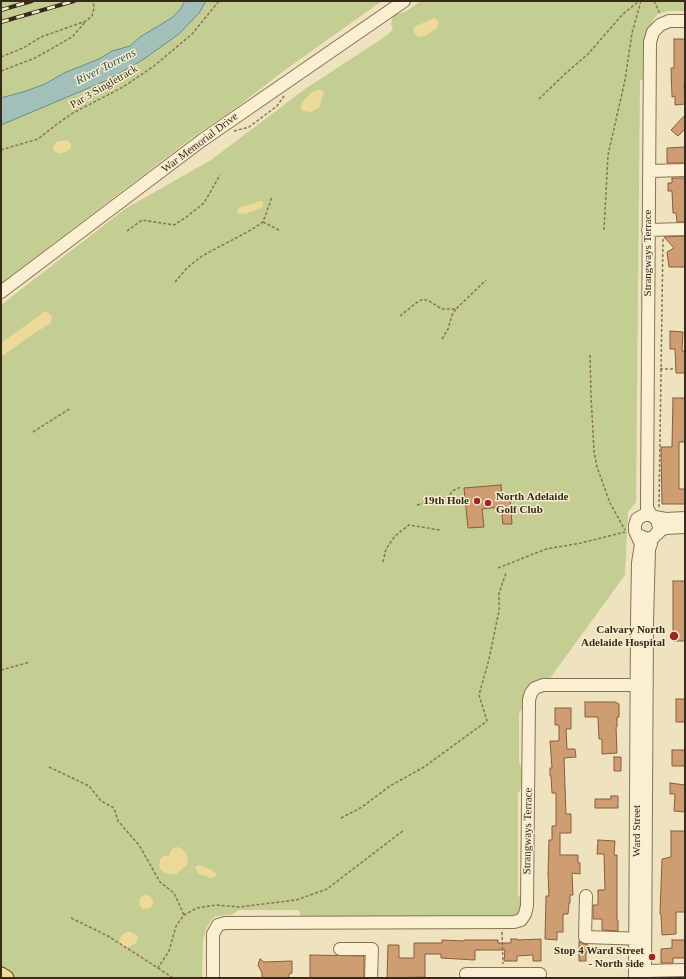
<!DOCTYPE html>
<html>
<head>
<meta charset="utf-8">
<style>
	body { margin:0 }
	#map { position:relative; width:686px; height:979px; overflow:hidden; background:#efe2be; font-family:"Times New Roman",serif }
	canvas { display:block }
	.frame { position:absolute; inset:0; border:2px solid #372a1b; pointer-events:none }
</style>
</head>
<body>
<div id="map">
<canvas width="686" height="979"></canvas>
<div class="frame"></div>
</div>
<script>
const context = document.querySelector('canvas').getContext('2d');
context.lineJoin = 'round';
function fill(path, color) { context.fillStyle = color; context.fill(path, 'evenodd'); }
const toPath = rows => new Path2D(rows.map(r => 'M' + r).join(''));
function stroke(path, color, width, dash) { context.strokeStyle = color; context.lineWidth = width; context.lineCap = dash ? 'butt' : 'round'; context.setLineDash(dash || []); context.stroke(path); }
function write(font, color, halo, rows, align = 'center') {
  context.font = font + ' "Times New Roman",serif'; context.lineWidth = 3; context.setLineDash([]); context.textBaseline = 'middle'; context.strokeStyle = halo; context.fillStyle = color; for (const [text, x, y, turn = 0] of rows) {
    context.save(); context.translate(x, y); context.rotate((+turn || 0) * Math.PI / 180); context.textAlign = isNaN(turn) ? turn : align; if (halo) context.strokeText(text, 0, 0); context.fillText(text, 0, 0); context.restore();
  }
}
fill(toPath([
	[1,1,382,1,285,70,233,110,193,137,1,283],
	[421,1,685,1,685,11,668,11,658,14,654,18,645,37,646,80,640,80,636,502,628,512,625,575,548,681,525,702,519,714,519,761,525,780,518,794,518,894,524,907,521,916,502,917,499,916,301,918,299,910,239,910,231,915,216,916,211,920,207,927,203,940,202,978,15,978,1,968,1,305,125,209,211,160,305,89,383,38,393,30,391,24,393,15,405,12]
]), '#c4cd92');
fill(toPath([
	[434,18,439,21,437,28,425,36,419,37,415,35,413,29,416,26],
	[316,90,320,90,324,92,320,106,318,108,312,112,304,111,301,109,302,102,312,92],
	[67,140,71,144,71,148,67,151,60,154,54,151,53,146,56,142,60,141],
	[259,201,261,201,263,203,263,206,261,208,245,214,238,213,237,211,240,207,249,205],
	[44,312,48,312,52,317,51,323,30,336,4,355,1,355,1,343],
	[177,847,182,849,185,852,188,859,187,865,176,874,167,874,162,871,159,866,160,860,163,856,169,856,172,849],
	[199,865,212,870,216,874,216,876,210,878,198,873,195,867],
	'139 902a7 7 0 1 1 14 0a7 7 0 1 1-14 0Z',
	[128,931,134,933,138,937,136,943,130,946,126,947,121,945,119,940,122,935]
]), '#edda99');
const water = toPath([
	[185,1,206,1,199,13,179,34,144,59,110,79,1,125,1,98,26,91,45,84,64,73,99,59,112,51,130,46,140,37,173,17,181,8,185,1]
]);
fill(water, '#a2c0b9');
stroke(water, '#698e87', 1);
const building = toPath([
	[674,39,685,39,685,83,684,83,685,104,675,105,675,96,672,97,671,68,674,68,674,39],
	[685,115,685,129,678,136,671,130,685,115],
	[685,147,685,163,667,163,667,148,685,147],
	[672,178,685,178,685,222,677,222,676,213,673,213,672,191,668,191,668,183,672,183,672,178],
	[685,236,685,267,669,267,667,252,674,248,664,237,685,236],
	[670,331,683,332,682,351,685,351,685,373,676,373,675,349,670,349,670,331],
	[673,398,685,398,685,442,679,442,679,489,685,489,685,504,662,504,661,447,672,447,673,398],
	[501,485,502,499,510,498,512,524,503,524,501,507,482,509,484,527,468,528,464,488,501,485],
	[673,581,685,581,685,641,673,641,673,581],
	[676,699,685,699,685,722,676,722,676,699],
	[585,702,615,702,619,704,619,717,617,717,617,727,616,727,617,753,602,754,602,739,599,739,598,717,585,717,585,702],
	[555,708,571,708,571,729,566,729,567,749,575,749,576,757,564,758,566,814,571,814,571,833,560,833,560,855,578,855,578,863,580,863,580,874,572,873,573,895,570,895,570,903,569,903,568,914,563,914,563,932,557,932,557,940,545,939,546,896,549,896,548,873,549,840,552,840,552,826,556,826,556,793,552,793,551,776,550,776,550,768,552,768,550,741,559,741,559,725,555,725,555,708],
	[672,750,685,750,685,766,672,766,672,750],
	[614,757,621,757,621,771,614,771,614,757],
	[670,783,685,785,685,812,674,811,675,794,670,794,670,783],
	[611,796,618,796,618,808,595,808,595,799,611,799,611,796],
	[671,831,685,831,685,912,676,912,676,934,662,935,661,914,660,914,662,859,671,857,671,831],
	[598,840,615,841,614,855,617,855,617,920,618,920,618,931,602,930,602,919,593,919,593,905,598,905,598,890,605,890,604,854,597,854,598,840],
	[511,939,517,939,517,940,541,939,541,961,533,961,533,955,517,956,517,961,504,961,505,950,475,950,475,960,441,958,441,954,425,954,425,977,387,978,388,945,399,945,399,958,414,958,414,943,442,943,442,940,464,941,464,940,498,940,498,943,511,943,511,939],
	[672,940,685,940,685,958,673,958,673,963,661,963,661,949,672,948,672,940],
	[579,942,588,945,588,952,586,952,586,961,579,961,579,942],
	[310,955,364,956,364,978,310,978,310,955],
	[260,959,264,962,292,961,292,973,289,974,289,978,262,978,262,973,258,965,260,959]
]);
fill(building, '#cf9d72');
stroke(building, '#885d3b', 1);
const minor = toPath([
	[649,171,685,170],
	[648,230,685,229],
	[1,292,201,141,404,1],
	[651,515,647,508,647,500,650,42,653,32,660,25,669,21,685,21],
	[655,517,666,519,685,518],
	[657,534,661,530,666,528,685,527],
	[586,896,585,937,644,939],
	[340,949,372,949,371,978],
	[646,971,685,970],
	[466,974,540,974],
	[213,978,213,934,218,925,225,923,514,922,521,920,525,914,527,906,529,700,531,693,535,688,543,685,647,685],
	[635,978,637,622,638,563,641,544,635,531,635,525,637,519,644,515,651,515,657,520,659,527,659,530,654,537,647,539,638,535],
	[645,978,647,622,649,549,651,544]
]);
const major = toPath([
	[1,975,6,978]
]);
stroke(minor, '#887356', 14);
stroke(major, '#55402b', 17);
stroke(toPath([
	[654,1,660,14],
	[1,57,23,48,41,37,86,21,92,16,94,8,93,1],
	[1,71,35,58,72,37,86,21],
	[539,99,567,72,588,54,623,14,639,1],
	[234,131,249,127,277,106,284,96],
	[1,150,38,139,57,124,73,113,123,87,154,66,192,34,219,1],
	[263,222,279,230],
	[604,230,608,155,625,80,632,33,641,1],
	[127,231,142,220,174,225,185,218,204,203,220,175],
	[175,282,187,268,202,256,251,230,263,222,272,197],
	[400,316,416,303,423,299,429,301,442,309,456,309,486,280],
	[442,339,448,329,452,315,456,309],
	[590,355,591,396,594,451,597,467,610,503,625,530],
	[660,369,673,369],
	[33,432,71,408],
	[417,505,445,498,450,495,452,491,461,487],
	[659,507,663,239],
	[383,562,386,549,395,536,409,525,440,530],
	[498,568,546,549,581,543,625,532],
	[1,670,30,662],
	[49,767,89,786,101,801,114,808,118,821,139,845,160,882,174,893,184,915],
	[341,818,362,807,390,786,424,767,487,721,479,695,489,659,499,611,499,593,506,573],
	[71,918,108,936,158,968,169,951,176,926,184,915,197,908,217,905,239,907,296,900,327,889,404,830],
	[502,932,503,964],
	[158,968,173,978]
]), '#887356', 1.5, [3, 2]);
stroke(minor, '#faefd1', 12);
stroke(major, '#f5da93', 15);
const rail = toPath([
	[1,10,32,1],
	[1,22,74,1]
]);
stroke(rail, '#372a1b', 4);
stroke(rail, '#f6ecce', 2.5, [8]);
for (const [x, y, r, color] of [
	[477,501,4,"#992824"],
	[488,503,4,"#992824"],
	[674,636,5,"#992824"],
	[652,957,4,"#992824"]
]) { const dot = new Path2D(); dot.arc(x, y, r, 0, 2 * Math.PI); context.fillStyle = color; context.fill(dot); stroke(dot, '#f6ecce', 1.5); }
write('11px', '#372a1b', '#f6ecce', [
	["Par 3 Singletrack",104,87,-30],
	["War Memorial Drive",200,143,-37],
	["Strangways Terrace",648,253,-90],
	["Strangways Terrace",528,831,-89],
	["Ward Street",637,831,-90]
]);
write('bold 11px', '#372a1b', '#f6ecce', [
	["North Adelaide",496,497,"left"],
	["Golf Club",496,510,"left"],
	["19th Hole",469,501],
	["Calvary North",665,630],
	["Adelaide Hospital",665,643],
	["Stop 4 Ward Street",644,951],
	["- North side",644,964]
], 'right');
write('italic 12px', '#2a5756', '#f6ecce', [
	["River Torrens",106,67,-27]
]);
</script>
</body>
</html>
